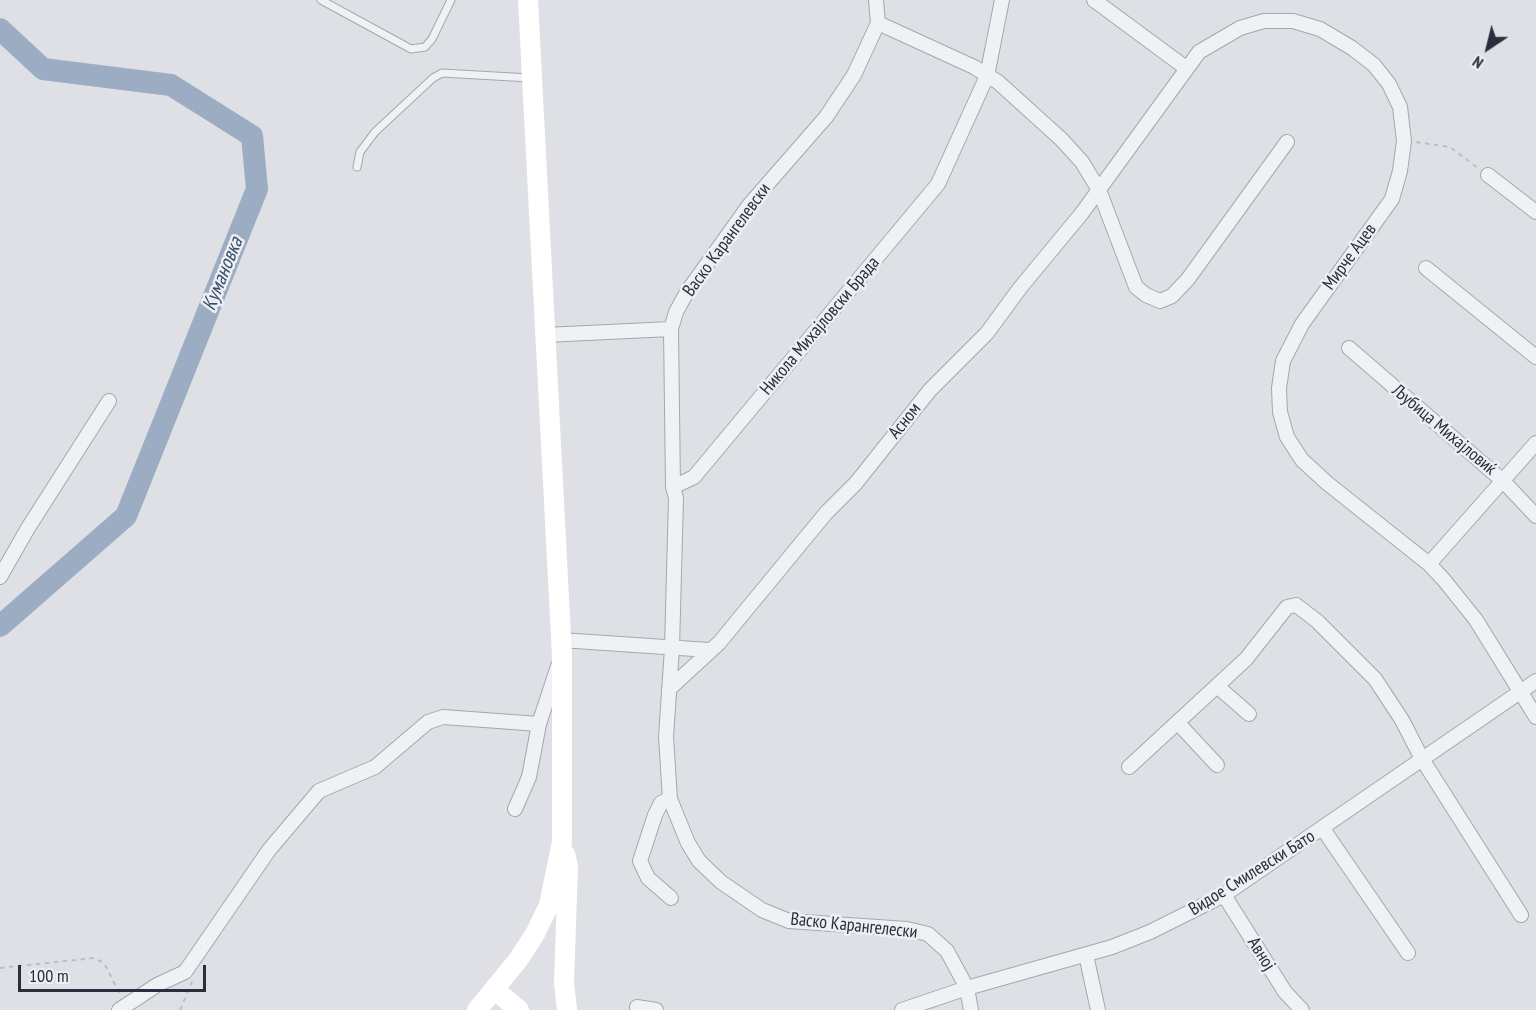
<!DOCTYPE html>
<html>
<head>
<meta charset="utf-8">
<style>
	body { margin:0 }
	#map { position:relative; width:1536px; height:1010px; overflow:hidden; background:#dee0e6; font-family:"PT Sans Narrow",sans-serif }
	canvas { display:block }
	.north { position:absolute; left:1458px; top:18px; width:60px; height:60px; -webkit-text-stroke:4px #edeff4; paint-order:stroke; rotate:215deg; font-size:16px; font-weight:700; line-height:24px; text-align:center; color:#282e3b }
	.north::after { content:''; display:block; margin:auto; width:21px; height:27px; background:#282e3b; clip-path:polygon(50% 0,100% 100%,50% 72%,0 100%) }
	.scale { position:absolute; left:18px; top:965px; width:188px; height:27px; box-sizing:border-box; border:3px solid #282e3b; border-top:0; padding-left:8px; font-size:18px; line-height:21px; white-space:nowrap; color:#282e3b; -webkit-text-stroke:4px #edeff4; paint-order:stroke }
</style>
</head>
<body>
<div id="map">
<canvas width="1536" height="1010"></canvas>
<div class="north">N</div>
<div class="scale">100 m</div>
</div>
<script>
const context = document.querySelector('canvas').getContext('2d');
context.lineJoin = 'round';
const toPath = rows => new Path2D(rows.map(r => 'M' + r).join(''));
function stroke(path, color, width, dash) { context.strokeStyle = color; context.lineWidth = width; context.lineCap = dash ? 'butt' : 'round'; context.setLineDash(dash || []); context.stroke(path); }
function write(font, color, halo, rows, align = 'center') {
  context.font = font + ' "PT Sans Narrow",sans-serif'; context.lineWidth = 5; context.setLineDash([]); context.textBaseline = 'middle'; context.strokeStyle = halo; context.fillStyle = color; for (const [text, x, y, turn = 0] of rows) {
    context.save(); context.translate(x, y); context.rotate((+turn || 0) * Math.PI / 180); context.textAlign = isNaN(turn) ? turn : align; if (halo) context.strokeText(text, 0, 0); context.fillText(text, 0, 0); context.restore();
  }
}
stroke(toPath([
	[0,29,43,69,171,85,252,136,257,189,126,516,0,626]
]), '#9cacc2', 22);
const lane = toPath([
	[321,0,411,49,425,47,432,39,451,0],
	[357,167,360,152,375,132,433,78,442,73,530,78]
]);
const street = toPath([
	[876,0,878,23,974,67,998,82,1061,139,1082,162,1099,190,1136,287,1146,295,1160,301,1172,296,1188,279,1287,142],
	[1094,0,1186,68],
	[1488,175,1536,212],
	[1426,268,1536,357],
	[545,335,671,329],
	[1349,348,1503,481,1536,516],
	[673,487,671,329,676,312,687,292,750,204,826,117,854,75,878,23],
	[1429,564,1536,443],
	[0,577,28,528,109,401],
	[561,640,709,650],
	[1217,686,1249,714],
	[669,689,719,643,826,513,856,483,930,390,987,333,1020,288,1082,213,1199,52,1240,28,1264,21,1293,21,1320,29,1352,48,1374,65,1389,84,1400,107,1404,141,1400,171,1392,199,1302,324,1283,361,1279,388,1280,412,1287,437,1302,460,1327,483,1429,564,1444,580,1476,620,1536,717],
	[1178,723,1217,765],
	[1129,767,1246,659,1287,607,1296,605,1317,621,1375,679,1402,720,1422,759,1521,915],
	[670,799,661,803,655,815,640,861,648,878,671,898],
	[515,809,529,777,539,724,558,666],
	[1323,829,1408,953],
	[1224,895,1285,992,1302,1010],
	[1086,955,1098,1010],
	[637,1007,656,1010],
	[119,1010,157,985,185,972,269,850,319,791,375,767,428,722,443,717,539,724],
	[902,1010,967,988,1112,947,1150,932,1224,895,1536,681],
	[971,1010,967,988,947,951,928,934,907,929,789,921,762,910,721,882,699,861,688,843,670,799,666,737,672,648,676,498,673,487,694,477,938,184,987,76,1002,0]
]);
stroke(lane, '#a4a7af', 9);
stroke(street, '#a4a7af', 16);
stroke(toPath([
	[1416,142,1450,147,1478,168],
	[0,968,94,958,104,963,120,994],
	[180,1010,192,982]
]), '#bcbec4', 2, [4.5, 4.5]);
stroke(lane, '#f0f1f4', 7);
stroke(street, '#f0f1f4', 14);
stroke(toPath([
	[565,854,568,866,564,983,567,1010],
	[495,990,519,1010],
	[477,1010,518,960,535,934,549,905,562,842,562,656,528,0]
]), '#fff', 20);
write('18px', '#282e3b', '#edeff4', [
	["Васко Карангелевски",727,240,-54],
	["Мирче Ацев",1350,257,-54],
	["Никола Михајловски Брада",820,326,-50],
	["Асном",905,421,-51],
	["Љубица Михајловиќ",1444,430,40],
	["Видое Смилевски Бато",1252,873,-32],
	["Васко Карангелески",854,926,6],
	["Авној",1261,954,58]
]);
write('italic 20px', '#374a6a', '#edeff4', [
	["Кумановка",223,274,-68]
]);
</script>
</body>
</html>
